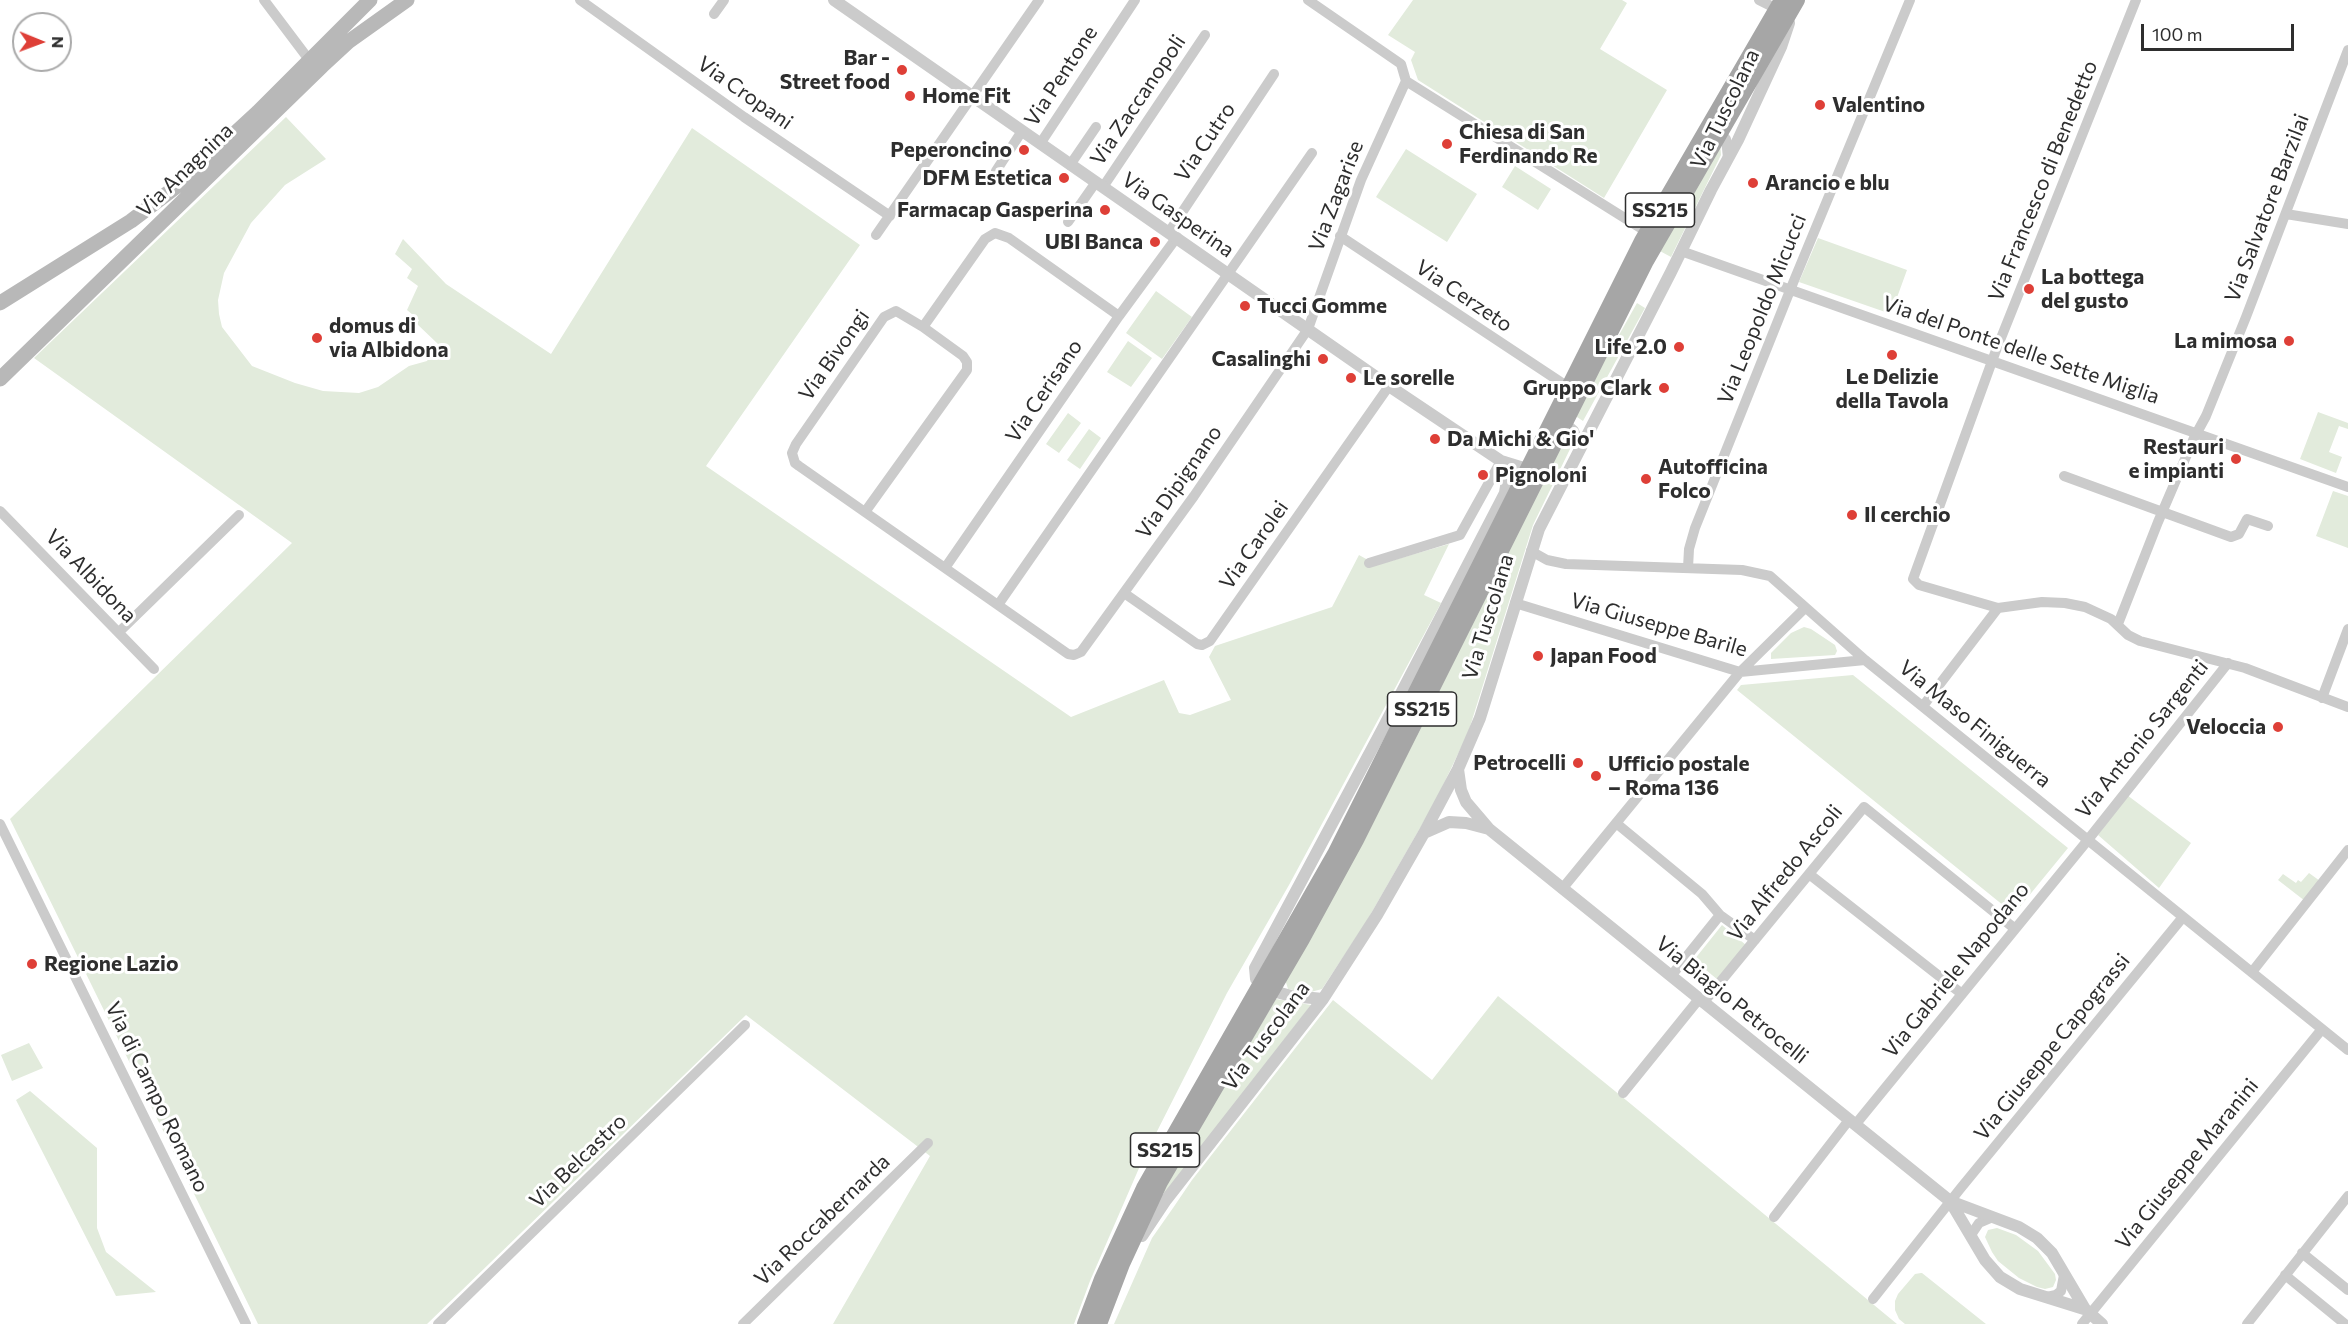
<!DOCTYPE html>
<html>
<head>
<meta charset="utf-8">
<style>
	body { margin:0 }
	#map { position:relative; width:2348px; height:1324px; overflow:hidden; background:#fff; font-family:Commissioner,sans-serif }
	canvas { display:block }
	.north { position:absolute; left:12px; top:12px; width:60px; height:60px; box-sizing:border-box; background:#fff; border:2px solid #ababab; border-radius:50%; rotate:91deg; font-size:16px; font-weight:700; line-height:24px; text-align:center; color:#2e2e2e }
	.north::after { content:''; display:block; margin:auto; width:21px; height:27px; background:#de3f37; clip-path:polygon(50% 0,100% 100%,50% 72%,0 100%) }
	.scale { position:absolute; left:2141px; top:24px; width:153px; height:27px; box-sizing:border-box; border:3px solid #2e2e2e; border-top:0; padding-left:8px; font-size:18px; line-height:21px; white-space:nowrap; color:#2e2e2e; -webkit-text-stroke:4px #fff; paint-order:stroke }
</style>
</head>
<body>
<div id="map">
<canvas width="2348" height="1324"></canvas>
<div class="north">N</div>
<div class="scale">100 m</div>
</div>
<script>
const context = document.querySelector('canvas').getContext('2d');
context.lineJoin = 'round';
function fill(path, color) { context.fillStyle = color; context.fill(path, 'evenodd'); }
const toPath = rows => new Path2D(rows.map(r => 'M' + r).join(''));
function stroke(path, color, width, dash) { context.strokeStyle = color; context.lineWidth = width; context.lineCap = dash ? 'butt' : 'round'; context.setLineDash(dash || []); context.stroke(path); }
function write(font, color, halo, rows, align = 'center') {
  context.font = font + ' Commissioner,sans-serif'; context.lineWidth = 6; context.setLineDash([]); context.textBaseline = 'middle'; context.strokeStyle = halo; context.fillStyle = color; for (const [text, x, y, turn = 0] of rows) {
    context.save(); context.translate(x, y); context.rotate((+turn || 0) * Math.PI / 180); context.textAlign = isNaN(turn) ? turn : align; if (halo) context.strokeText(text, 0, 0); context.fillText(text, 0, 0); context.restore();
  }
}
fill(toPath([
	[1413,0,1622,0,1627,3,1600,49,1667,90,1604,198,1418,80,1411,60,1415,52,1388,35],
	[286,117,326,159,285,185,251,223,224,273,218,300,219,314,222,327,252,366,295,383,323,391,359,393,378,387,409,366,427,361,438,344,417,324,419,320,407,310,418,286,407,278,412,269,395,254,403,239,446,284,551,354,692,128,860,245,706,466,1071,717,1164,680,1179,713,1190,715,1231,700,1209,657,1215,646,1332,607,1359,555,1377,565,1449,544,1424,595,1441,603,1289,885,1227,993,1143,1159,1090,1281,1074,1324,833,1324,930,1156,746,1015,427,1324,258,1324,10,819,292,543,34,358],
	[1720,142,1721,155,1671,257,1658,250],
	[1406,149,1477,194,1447,242,1376,197],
	[1515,166,1551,189,1538,210,1502,187],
	[1818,238,1907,270,1891,314,1799,282],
	[1156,291,1192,317,1162,359,1126,333],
	[1637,303,1645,308,1583,421,1574,415],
	[1128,341,1152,358,1131,387,1107,372],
	[2318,412,2348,423,2348,429,2339,426,2329,452,2342,457,2336,473,2300,459],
	[1068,413,1081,423,1059,453,1046,444],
	[1089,429,1101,438,1080,469,1067,460],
	[1565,433,1572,441,1571,447,1533,525,1468,733,1435,802,1365,924,1322,989,1307,993,1288,989,1285,979],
	[2333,491,2348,496,2348,548,2316,536],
	[1804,627,1811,629,1835,645,1837,651,1835,655,1771,659,1771,653,1791,633],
	[1853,675,2068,848,2014,914,1737,690,1741,685],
	[2127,795,2191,843,2159,888,2098,835],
	[2309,873,2320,881,2305,901,2278,880,2283,874,2296,883,2298,880,2301,882],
	[1722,925,1746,945,1718,980,1694,960],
	[1498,996,1626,1100,1897,1324,1114,1324,1152,1238,1173,1208,1192,1180,1333,1000,1432,1080],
	[1276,999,1311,1005,1165,1195,1162,1190],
	[29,1043,43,1068,12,1081,1,1055],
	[30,1091,97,1148,97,1228,106,1252,156,1292,116,1296,16,1100],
	[1997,1228,2016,1235,2038,1251,2055,1274,2056,1280,2053,1287,2045,1289,2037,1287,2019,1278,1998,1261,1992,1252,1985,1237,1988,1230],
	[1921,1273,1922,1273,1986,1324,1905,1324,1899,1319,1895,1310,1895,1301,1898,1294,1915,1274]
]), '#e2ebdc');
stroke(toPath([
	[264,0,310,61],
	[580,0,744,117,890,216],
	[1308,0,1401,64,1406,81],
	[1759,0,1777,9],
	[2136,0,1995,353,1913,579,1919,585,1998,608,2042,602,2065,603,2085,607,2111,619,2128,635,2140,641,2245,668,2348,707],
	[714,14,724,0],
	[1406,81,1647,232],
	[1714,132,1722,134,1726,139,1728,158],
	[1040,144,1135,0],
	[1070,165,1096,127],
	[996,171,1022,131],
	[1103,187,1205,35],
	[2286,214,2348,224],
	[1068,222,1096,182],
	[1169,232,1274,74],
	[876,235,1039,0],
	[1340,236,1568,387],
	[1681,251,2348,487],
	[923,327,985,239,995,233,1009,238,1119,316],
	[2064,476,2231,537,2239,534,2247,519,2268,526],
	[0,511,154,669],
	[865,512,967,370,967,362,963,356,923,327,896,311,884,317,796,444,792,453,795,463,799,466,1068,654,1074,655,1081,652,1194,496,1308,329,1361,180,1406,81],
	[1531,551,1547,560,1566,564,1742,570,1770,576,1865,660,2348,1050],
	[1369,563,1460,535,1501,461],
	[945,568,1119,316,1177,237],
	[1688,568,1689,549,1695,528,1793,283,1910,0],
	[1124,593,1197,644,1202,645,1210,641,1389,386],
	[1515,603,1740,672,1865,660],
	[998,605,1312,153],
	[2118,624,2158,522,2194,438,2206,416,2246,317,2348,50],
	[119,632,239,515],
	[2322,698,2348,629],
	[1923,706,1998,608],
	[1616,823,1702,894,1720,915],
	[0,824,246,1324],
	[1809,874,1962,994],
	[1562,889,1740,672,1805,608],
	[2252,972,2348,850],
	[1671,976,1720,915,1755,940],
	[1703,1003,1864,807,2014,928],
	[1623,1093,1699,999],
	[1855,1125,2083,846,2228,663],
	[1774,1217,1849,1120],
	[1971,1235,1979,1223,1993,1217],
	[2302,1253,2348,1290],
	[2285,1275,2345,1324],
	[2047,1297,2056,1295,2061,1291,2064,1275],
	[1873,1299,1960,1189,2183,917],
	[438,1324,745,1025],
	[743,1324,928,1143],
	[2082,1324,2322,1029],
	[2247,1324,2348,1196]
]), '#cbcbcb', 10);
stroke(toPath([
	[834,0,1389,386,1501,461,1527,469],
	[1557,422,1565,424,1573,431,1580,448],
	[1501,461,1506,466,1508,474,1504,499],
	[1458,769,1461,790,1466,802,1489,829,1950,1201,2019,1227,2037,1238,2052,1253,2085,1309,2102,1324],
	[1424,833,1449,822,1466,823,1489,829],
	[1323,999,1291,996,1273,991,1256,979,1255,968,1382,730,1505,493],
	[1950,1201,1985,1260,2000,1277,2020,1289,2084,1309],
	[1142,1236,1166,1200,1323,999,1377,915,1424,833,1458,769,1480,718,1539,529,1671,272,1711,190,1738,140,1781,47,1789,23]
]), '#cbcbcb', 12);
stroke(toPath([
	[0,303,131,221,181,183,258,112,370,0],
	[0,379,322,66,348,42,407,0]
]), '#b8b8b8', 15);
stroke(toPath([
	[1085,1324,1102,1279,1144,1188,1335,854,1642,241,1782,0],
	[1099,1324,1122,1264,1160,1182,1302,939,1356,840,1646,261,1797,0]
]), '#a6a6a6', 16);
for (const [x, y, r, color] of [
	[902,70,6,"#de3f37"],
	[910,96,6,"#de3f37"],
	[1820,105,6,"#de3f37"],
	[1447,144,6,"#de3f37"],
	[1024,150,6,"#de3f37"],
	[1064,178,6,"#de3f37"],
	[1753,183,6,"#de3f37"],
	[1105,210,6,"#de3f37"],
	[1155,242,6,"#de3f37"],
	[2029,289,6,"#de3f37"],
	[1245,306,6,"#de3f37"],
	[317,338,6,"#de3f37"],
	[2289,341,6,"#de3f37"],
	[1679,347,6,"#de3f37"],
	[1892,355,6,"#de3f37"],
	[1323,359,6,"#de3f37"],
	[1351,378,6,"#de3f37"],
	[1664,388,6,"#de3f37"],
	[1435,439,6,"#de3f37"],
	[2236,459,6,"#de3f37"],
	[1483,475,6,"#de3f37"],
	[1646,479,6,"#de3f37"],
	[1852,515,6,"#de3f37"],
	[1538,656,6,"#de3f37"],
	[2278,727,6,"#de3f37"],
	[1578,763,6,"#de3f37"],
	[1596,776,6,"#de3f37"],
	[32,964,6,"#de3f37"]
]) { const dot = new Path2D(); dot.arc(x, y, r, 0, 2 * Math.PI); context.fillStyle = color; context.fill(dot); stroke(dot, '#fff', 2); }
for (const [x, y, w] of [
	[1660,210,69],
	[1422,709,69],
	[1165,1150,69]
]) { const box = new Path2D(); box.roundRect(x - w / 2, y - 17, w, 34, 4.5); context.fillStyle = '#fff'; context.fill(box); stroke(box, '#2e2e2e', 1.5); }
write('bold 20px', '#2e2e2e', null, [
	["SS215",1660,210],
	["SS215",1422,709],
	["SS215",1165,1150]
]);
write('bold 21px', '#2e2e2e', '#fff', [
	["Bar -",890,58,"right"],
	["Street food",890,82,"right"],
	["Home Fit",922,96],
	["Valentino",1832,105],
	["Chiesa di San",1459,132],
	["Ferdinando Re",1459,156],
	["Peperoncino",1012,150,"right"],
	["DFM Estetica",1052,178,"right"],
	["Arancio e blu",1765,183],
	["Farmacap Gasperina",1093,210,"right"],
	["UBI Banca",1143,242,"right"],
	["La bottega",2041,277],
	["del gusto",2041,301],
	["Tucci Gomme",1257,306],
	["domus di",329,326],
	["via Albidona",329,350],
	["La mimosa",2277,341,"right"],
	["Life 2.0",1667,347,"right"],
	["Casalinghi",1311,359,"right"],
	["Le Delizie",1892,377,"center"],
	["della Tavola",1892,401,"center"],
	["Le sorelle",1363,378],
	["Gruppo Clark",1652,388,"right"],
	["Da Michi & Gio'",1447,439],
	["Restauri",2224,447,"right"],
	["e impianti",2224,471,"right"],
	["Autofficina",1658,467],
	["Folco",1658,491],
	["Pignoloni",1495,475],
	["Il cerchio",1864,515],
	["Japan Food",1550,656],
	["Veloccia",2266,727,"right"],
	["Petrocelli",1566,763,"right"],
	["Ufficio postale",1608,764],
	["– Roma 136",1608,788],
	["Regione Lazio",44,964]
], 'left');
write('21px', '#2e2e2e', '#fff', [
	["Via Pentone",1061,76,-57],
	["Via Cropani",745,93,35],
	["Via Zaccanopoli",1138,100,-56],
	["Via Tuscolana",1725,109,-64],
	["Via Cutro",1205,142,-56],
	["Via Anagnina",185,170,-44],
	["Via Francesco di Benedetto",2043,181,-68],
	["Via Zagarise",1336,196,-69],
	["Via Salvatore Barzilai",2267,208,-69],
	["Via Gasperina",1178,215,35],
	["Via Cerzeto",1464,296,34],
	["Via Leopoldo Micucci",1762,309,-68],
	["Via del Ponte delle Sette Miglia",2021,350,19],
	["Via Bivongi",834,355,-55],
	["Via Cerisano",1044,391,-56],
	["Via Dipignano",1179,482,-55],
	["Via Carolei",1254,545,-55],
	["Via Albidona",91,576,46],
	["Via Tuscolana",1488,617,-73],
	["Via Giuseppe Barile",1659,625,16],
	["Via Maso Finiguerra",1975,724,39],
	["Via Antonio Sargenti",2142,739,-51],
	["Via Alfredo Ascoli",1785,873,-51],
	["Via Gabriele Napodano",1956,970,-51],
	["Via Biagio Petrocelli",1732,1000,39],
	["Via Tuscolana",1266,1036,-53],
	["Via Giuseppe Capograssi",2052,1047,-51],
	["Via di Campo Romano",157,1097,64],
	["Via Belcastro",578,1161,-44],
	["Via Giuseppe Maranini",2187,1164,-51],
	["Via Roccabernarda",822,1220,-44]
]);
</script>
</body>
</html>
